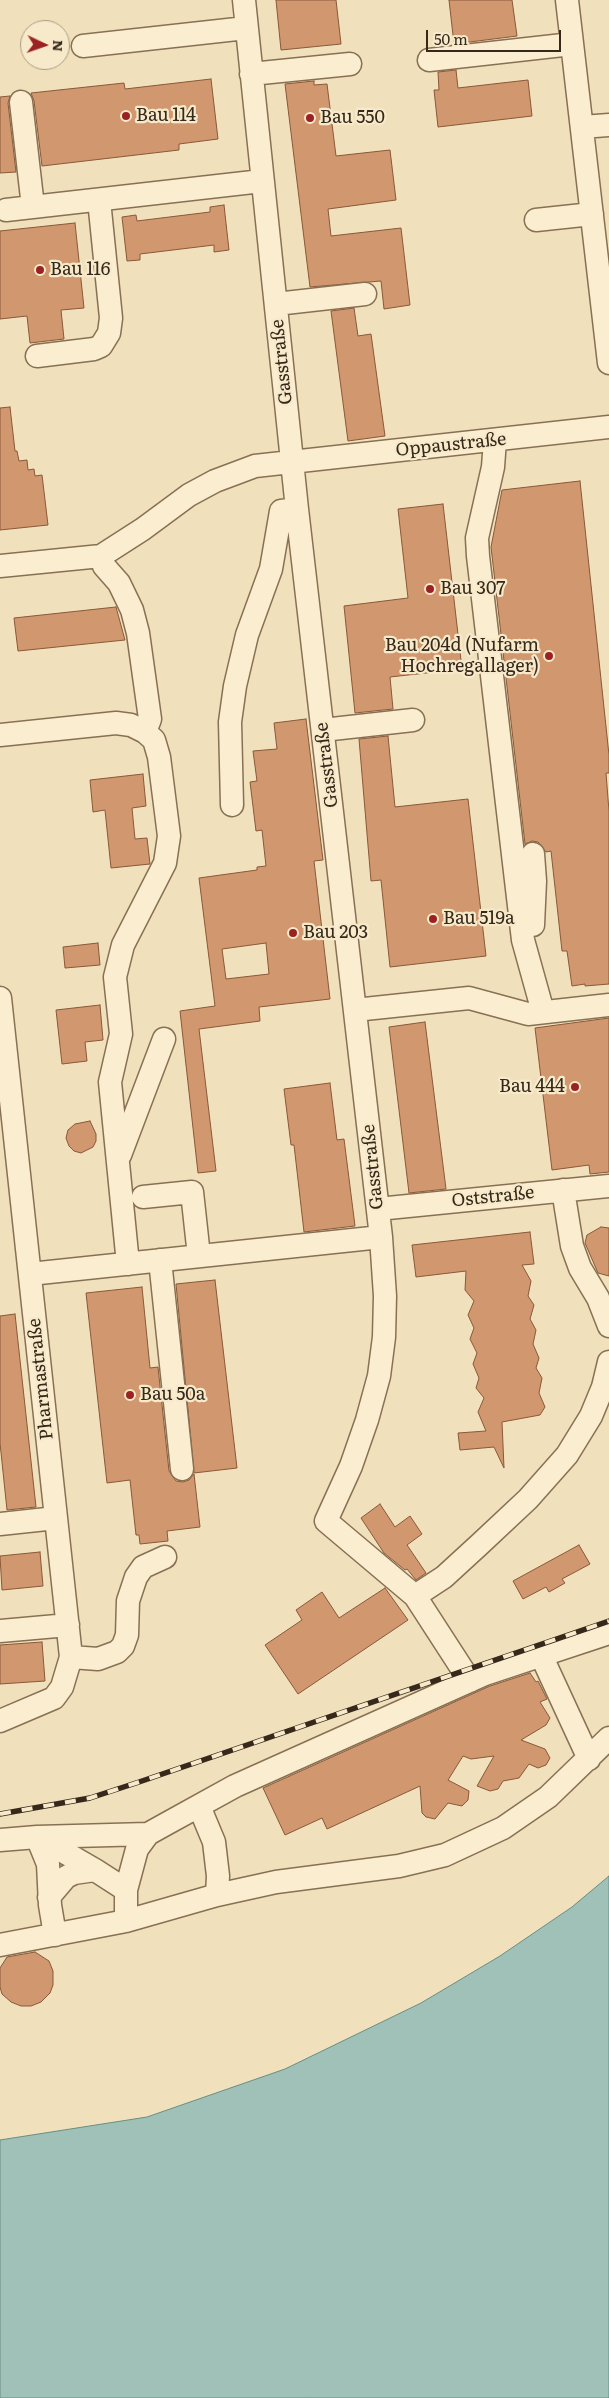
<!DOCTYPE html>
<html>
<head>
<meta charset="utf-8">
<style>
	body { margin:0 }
	#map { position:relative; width:609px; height:2398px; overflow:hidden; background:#f0e0bb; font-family:Literata,serif }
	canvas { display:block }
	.north { position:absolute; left:20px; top:20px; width:50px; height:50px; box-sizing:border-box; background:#f7eacb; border:1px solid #aa9c84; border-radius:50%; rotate:93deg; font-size:14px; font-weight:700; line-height:20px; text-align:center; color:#36281a }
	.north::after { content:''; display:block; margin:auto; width:18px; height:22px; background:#9b2122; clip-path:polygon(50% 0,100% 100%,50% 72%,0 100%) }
	.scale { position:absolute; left:426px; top:30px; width:135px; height:22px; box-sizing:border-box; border:2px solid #36281a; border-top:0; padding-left:6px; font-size:15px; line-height:18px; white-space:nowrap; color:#36281a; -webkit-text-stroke:4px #f7eacb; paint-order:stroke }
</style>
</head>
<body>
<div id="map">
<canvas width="609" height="2398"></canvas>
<div class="north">N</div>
<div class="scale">50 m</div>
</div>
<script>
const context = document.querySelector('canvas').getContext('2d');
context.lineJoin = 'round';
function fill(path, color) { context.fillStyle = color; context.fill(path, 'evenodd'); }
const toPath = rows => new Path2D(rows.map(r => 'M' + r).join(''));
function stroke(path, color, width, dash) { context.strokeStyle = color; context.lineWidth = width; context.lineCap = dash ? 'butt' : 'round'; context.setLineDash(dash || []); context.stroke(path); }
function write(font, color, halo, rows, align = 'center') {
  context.font = font + ' Literata,serif'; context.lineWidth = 4.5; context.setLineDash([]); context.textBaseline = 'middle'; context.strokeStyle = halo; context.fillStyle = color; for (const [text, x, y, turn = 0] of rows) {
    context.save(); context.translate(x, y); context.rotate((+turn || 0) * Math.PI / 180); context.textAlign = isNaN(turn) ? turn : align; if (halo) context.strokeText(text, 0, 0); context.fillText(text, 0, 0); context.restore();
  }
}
const water = toPath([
	[609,1876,609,2398,0,2398,0,2140,147,2117,285,2069,421,2003,500,1956,572,1907,609,1876]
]);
fill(water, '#a0c1b7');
stroke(water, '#678e84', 1);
const building = toPath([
	[276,0,336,0,341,44,281,50,276,0],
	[449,0,512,0,517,36,454,44,449,0],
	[456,70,458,88,528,80,532,116,438,127,434,90,439,90,438,72,456,70],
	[211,79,218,139,179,144,179,150,42,166,34,101,31,93,124,83,125,89,211,79],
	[314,81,314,85,327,84,336,156,390,150,396,200,328,209,331,236,401,228,410,305,384,309,381,281,310,287,285,84,314,81],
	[10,96,8,103,16,172,0,173,0,97,10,96],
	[224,205,229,250,214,252,214,245,140,254,140,260,127,261,122,217,136,215,137,221,210,212,210,207,224,205],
	[75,223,84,308,61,310,64,339,30,343,27,316,0,319,0,231,75,223],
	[354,308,358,336,371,334,385,436,348,441,331,311,354,308],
	[10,407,15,451,17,451,19,461,27,460,28,470,34,469,35,476,42,475,48,525,0,530,0,408,10,407],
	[580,481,609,755,609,773,606,773,609,811,609,984,585,986,585,984,572,986,567,951,562,951,551,851,546,852,538,842,532,841,525,844,491,547,502,490,580,481],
	[443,504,462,669,390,677,393,709,355,713,344,606,408,598,398,509,443,504],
	[116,607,125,640,18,651,14,618,116,607],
	[306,719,323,860,314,861,330,999,259,1007,260,1021,199,1029,216,1171,198,1173,180,1011,215,1006,199,878,257,870,257,867,266,866,262,830,256,831,250,782,257,781,253,751,277,749,274,723,306,719],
	[266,943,269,974,226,979,222,949,266,943],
	[388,736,395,807,468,799,486,956,390,967,381,880,371,881,359,739,388,736],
	[143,774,146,806,132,808,135,839,147,838,150,864,111,868,105,810,93,812,90,780,143,774],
	[98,943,100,965,65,968,63,947,98,943],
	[100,1005,103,1040,85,1042,87,1061,62,1064,56,1010,100,1005],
	[609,1018,609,1172,590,1174,589,1165,552,1170,535,1028,609,1018],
	[425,1022,446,1189,409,1193,389,1027,425,1022],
	[330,1083,337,1140,344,1139,355,1226,304,1232,294,1145,291,1145,284,1089,330,1083],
	[90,1121,96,1134,96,1141,93,1147,81,1153,74,1151,69,1146,66,1138,68,1130,75,1124,90,1121],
	[601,1227,609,1228,609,1276,598,1273,585,1243,587,1235,601,1227],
	[530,1232,534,1264,522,1265,531,1281,528,1296,534,1305,530,1319,536,1330,533,1344,539,1358,536,1368,542,1378,539,1393,545,1407,540,1415,502,1422,504,1468,494,1447,460,1450,458,1433,486,1431,478,1412,484,1398,476,1388,479,1378,473,1364,477,1353,470,1339,474,1328,468,1315,474,1301,465,1290,466,1271,416,1277,412,1245,530,1232],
	[215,1280,237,1468,194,1473,176,1284,215,1280],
	[142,1287,150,1368,158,1367,169,1471,176,1481,183,1482,189,1480,194,1474,200,1527,167,1531,168,1541,140,1544,139,1535,136,1535,130,1480,107,1483,86,1293,142,1287],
	[15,1314,36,1507,7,1510,0,1443,0,1316,15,1314],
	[380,1504,395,1527,410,1516,422,1534,407,1545,426,1573,416,1580,407,1569,405,1570,384,1553,361,1518,380,1504],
	[579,1545,590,1564,562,1579,565,1583,549,1592,546,1587,523,1599,513,1581,579,1545],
	[40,1552,43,1586,2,1590,0,1556,40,1552],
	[385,1588,408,1620,298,1694,265,1645,302,1620,296,1610,322,1592,339,1618,385,1588],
	[42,1642,45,1681,0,1684,0,1645,42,1642],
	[530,1673,536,1682,538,1681,547,1699,540,1702,550,1718,546,1725,521,1740,545,1749,550,1758,546,1765,538,1768,529,1764,519,1778,503,1781,498,1789,490,1791,477,1786,494,1756,471,1759,463,1756,448,1780,469,1791,468,1800,462,1806,448,1803,435,1819,426,1817,422,1813,420,1786,327,1829,322,1818,285,1835,263,1788,490,1686,530,1673],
	[35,1952,49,1961,53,1971,53,1985,50,1993,41,2002,31,2006,21,2006,11,2002,2,1994,0,1987,0,1968,7,1957,35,1952]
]);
fill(building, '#d1976f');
stroke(building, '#895839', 1);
const minor = toPath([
	[244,0,297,509,381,1237,385,1296,384,1337,379,1376,367,1420,351,1466,326,1521,415,1596,470,1681],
	[567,0,609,363],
	[83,46,246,28],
	[429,60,572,44],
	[251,74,350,64],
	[21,102,33,207],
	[582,127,609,125],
	[6,210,262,181],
	[536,220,592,214],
	[276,304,365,294],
	[37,356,94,349,101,346,109,333,111,318,99,200],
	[495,440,493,467,477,538,478,556,523,940,543,1012],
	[101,556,104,566,119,583,132,610,138,633,150,719,145,732],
	[0,566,101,556,143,529,189,495,215,481,255,466,609,427],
	[323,730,413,720],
	[0,735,116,723,131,725,145,732,154,740,159,757,169,836,165,863,123,945,115,977,121,1034,110,1082,128,1264],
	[232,805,230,722,235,686,247,635,271,569,281,511,297,509],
	[533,854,535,881,533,925],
	[0,998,71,1657,62,1687,54,1698,0,1721],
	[355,1010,469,998,528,1014,609,1005],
	[120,1155,164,1039],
	[563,1190,572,1246,580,1268,598,1298,609,1326],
	[143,1197,192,1192,199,1256],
	[378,1209,609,1186],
	[160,1260,182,1469],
	[30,1274,381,1237],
	[0,1524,56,1518],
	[415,1596,444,1577,480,1544,528,1499,567,1455,591,1416,603,1387,609,1362],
	[0,1631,68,1625],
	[541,1655,589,1759],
	[71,1657,98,1659,117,1652,123,1646,127,1635,128,1601,136,1577,143,1567,165,1557],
	[199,1806,214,1842,218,1876,217,1895],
	[37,1837,148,1834],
	[38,1837,95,1870],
	[0,1840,37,1837,48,1864,50,1905,55,1935],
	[49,1897,66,1877,74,1873,95,1870,126,1890],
	[126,1921,126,1890,137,1849,148,1834,166,1824,235,1786,485,1674,609,1633],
	[0,1945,126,1921,217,1895,276,1882,399,1866,445,1855,503,1828,548,1797,609,1738]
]);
stroke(minor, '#887054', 25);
stroke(minor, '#fbedcf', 22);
const rail = toPath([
	[0,1814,90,1798,139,1782,609,1621]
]);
stroke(rail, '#36281a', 5.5);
stroke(rail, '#f7eacb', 4, [11]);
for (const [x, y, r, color] of [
	[126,116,5,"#9b2122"],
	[310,118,5,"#9b2122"],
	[40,270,5,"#9b2122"],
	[430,589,5,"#9b2122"],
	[549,656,5,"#9b2122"],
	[433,919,5,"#9b2122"],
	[293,933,5,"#9b2122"],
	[575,1087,5,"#9b2122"],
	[130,1395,5,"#9b2122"]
]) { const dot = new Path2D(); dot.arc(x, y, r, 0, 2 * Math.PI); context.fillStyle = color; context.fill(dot); stroke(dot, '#f7eacb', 2); }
write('18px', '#36281a', '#f7eacb', [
	["Bau 114",136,116],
	["Bau 550",320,118],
	["Bau 116",50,270],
	["Bau 307",440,589],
	["Bau 204d (Nufarm",539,646,"right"],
	["Hochregallager)",539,667,"right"],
	["Bau 519a",443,919],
	["Bau 203",303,933],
	["Bau 444",565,1087,"right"],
	["Bau 50a",140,1395]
], 'left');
write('18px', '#36281a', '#f7eacb', [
	["Gasstraße",282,362,-96],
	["Oppaustraße",451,445,-6],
	["Gasstraße",327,765,-97],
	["Gasstraße",373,1167,-96],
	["Oststraße",493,1197,-6],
	["Pharmastraße",41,1379,-96]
]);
</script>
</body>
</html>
